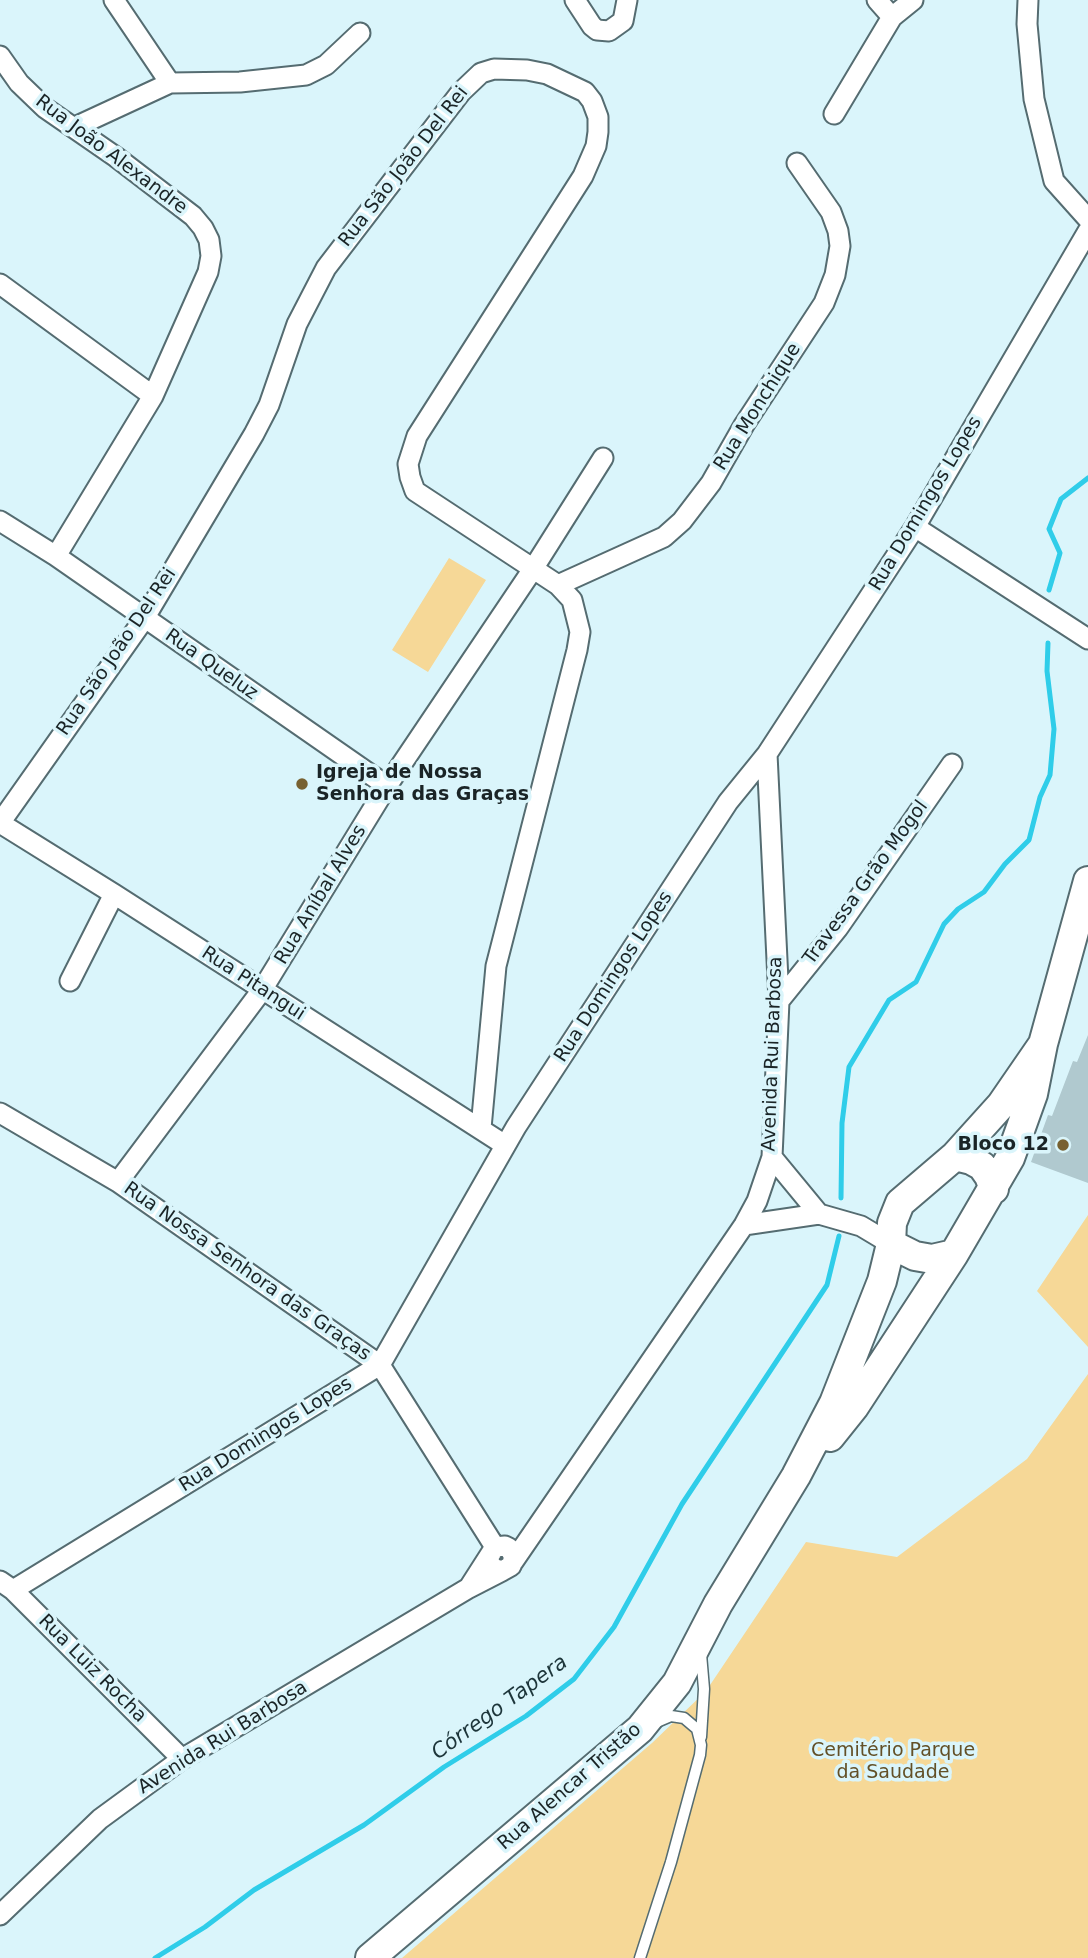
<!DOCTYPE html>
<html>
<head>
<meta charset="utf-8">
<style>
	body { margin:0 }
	canvas { display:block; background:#daf5fb }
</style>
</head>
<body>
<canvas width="1088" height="1958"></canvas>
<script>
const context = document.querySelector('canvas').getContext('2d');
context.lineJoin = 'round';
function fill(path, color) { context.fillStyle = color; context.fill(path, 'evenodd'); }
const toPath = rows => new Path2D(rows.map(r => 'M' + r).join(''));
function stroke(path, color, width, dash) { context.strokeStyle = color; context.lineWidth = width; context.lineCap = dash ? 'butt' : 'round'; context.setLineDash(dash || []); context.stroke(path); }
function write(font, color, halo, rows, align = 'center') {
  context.font = font + ' "DejaVu Sans",sans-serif'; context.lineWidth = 7; context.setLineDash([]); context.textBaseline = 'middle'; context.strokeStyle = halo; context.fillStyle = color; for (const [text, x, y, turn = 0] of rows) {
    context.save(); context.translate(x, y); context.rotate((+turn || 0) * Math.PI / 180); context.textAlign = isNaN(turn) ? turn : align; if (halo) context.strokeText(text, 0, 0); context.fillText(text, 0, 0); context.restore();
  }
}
fill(toPath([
	[449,558,486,580,428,672,392,650],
	[1088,1215,1088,1347,1037,1291],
	[1088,1374,1088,1958,402,1958,652,1743,706,1691,806,1542,897,1557,1027,1459]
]), '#f6d897');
stroke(toPath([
	[1049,590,1060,553,1049,529,1061,499,1088,478],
	[841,1198,842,1123,849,1067,889,1000,916,982,944,924,958,909,984,892,1005,864,1029,840,1040,797,1050,775,1054,729,1047,671,1048,643],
	[155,1958,205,1927,254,1890,364,1825,444,1767,526,1716,574,1679,614,1627,682,1504,827,1285,839,1236]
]), '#2fcde9', 5);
fill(toPath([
	[1088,1035,1088,1183,1031,1162,1048,1115,1052,1116,1073,1061,1077,1062]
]), '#b0c9cf');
const service = toPath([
	[701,1737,704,1689,701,1654],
	[640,1958,671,1862,700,1755,701,1745,697,1729,684,1718,671,1716,657,1722]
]);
const minor = toPath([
	[114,0,170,83],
	[575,0,592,26,597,30,609,31,623,21,627,0],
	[877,0,892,17],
	[1028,0,1027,24,1034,99,1054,181,1088,219],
	[0,56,19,83,45,108,116,157,193,216,203,228,209,240,211,256,208,272,153,396,56,556],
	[834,114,892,17,913,0],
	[75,127,170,83,240,82,306,75,326,65,360,33],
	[0,284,153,396],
	[0,521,56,556,387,786],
	[915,527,1088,639],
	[558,585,664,537,682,521,711,483,744,425,824,303,835,275,840,246,838,231,831,212,797,163],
	[0,823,144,619,254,434,269,405,297,324,326,268,461,92,481,73,494,69,527,70,547,74,585,92,592,101,598,117,598,132,596,146,583,176,417,436,408,464,410,477,415,491,558,585,572,600,580,632,577,650,496,966,481,1128],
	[0,823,114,894,505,1145],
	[70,981,114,894],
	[779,1001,838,928,952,764],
	[0,1113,118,1182,380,1365,495,1547],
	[772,1157,819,1214],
	[118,1182,262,990,387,786,533,569,603,458],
	[744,1225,819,1214,861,1226,891,1244],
	[513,1562,744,1225,757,1201,772,1157,779,1001,767,754],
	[0,1581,13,1590,182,1759],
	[470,1586,495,1547,505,1546,509,1548,514,1557,511,1566,502,1571,493,1568,488,1560],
	[13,1590,380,1365,516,1127,728,802,767,754,915,527,1088,231],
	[0,1915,100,1819,182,1759,467,1589,502,1571]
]);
const secondary = toPath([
	[955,1156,971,1160,982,1166,989,1176,994,1189],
	[891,1244,915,1256,932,1259,954,1254],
	[830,1437,854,1407,954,1254,1010,1158,1033,1094,1043,1044,1088,881],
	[370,1958,640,1729,677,1683,718,1604,796,1476,834,1403,882,1281,891,1244,892,1223,900,1203,955,1156,1001,1105,1043,1044]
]);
stroke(service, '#556c71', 13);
stroke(minor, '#556c71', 23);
stroke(secondary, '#556c71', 32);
stroke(service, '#fff', 10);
stroke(minor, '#fff', 19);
stroke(secondary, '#fff', 28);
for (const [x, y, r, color] of [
	[302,784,7,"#786131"],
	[1063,1145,7,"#786131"]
]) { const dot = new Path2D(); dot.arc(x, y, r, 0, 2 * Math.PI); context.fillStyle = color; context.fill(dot); stroke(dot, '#daf5fb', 2.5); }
write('19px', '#1a2426', '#daf5fb', [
	["Rua João Alexandre",111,155,37],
	["Rua São João Del Rei",404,167,-52],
	["Rua Monchique",758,407,-58],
	["Rua Domingos Lopes",926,504,-59],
	["Rua São João Del Rei",117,652,-56],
	["Rua Queluz",211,665,35],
	["Travessa Grão Mogol",866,883,-54],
	["Rua Aníbal Alves",321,895,-59],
	["Rua Domingos Lopes",614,977,-57],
	["Rua Pitangui",253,984,33],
	["Avenida Rui Barbosa",773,1054,-88],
	["Rua Nossa Senhora das Graças",247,1272,35],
	["Rua Domingos Lopes",266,1435,-32],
	["Rua Luiz Rocha",92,1669,45],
	["Avenida Rui Barbosa",223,1738,-32],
	["Rua Alencar Tristão",570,1787,-41]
]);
write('bold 19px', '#1a2426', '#daf5fb', [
	["Igreja de Nossa",316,773],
	["Senhora das Graças",316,795],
	["Bloco 12",1049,1145,"right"]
], 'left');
write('19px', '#635027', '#daf5fb', [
	["Cemitério Parque",893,1751],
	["da Saudade",893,1773]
]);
write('italic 21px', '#1d353a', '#daf5fb', [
	["Córrego Tapera",500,1708,-36]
]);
</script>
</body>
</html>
